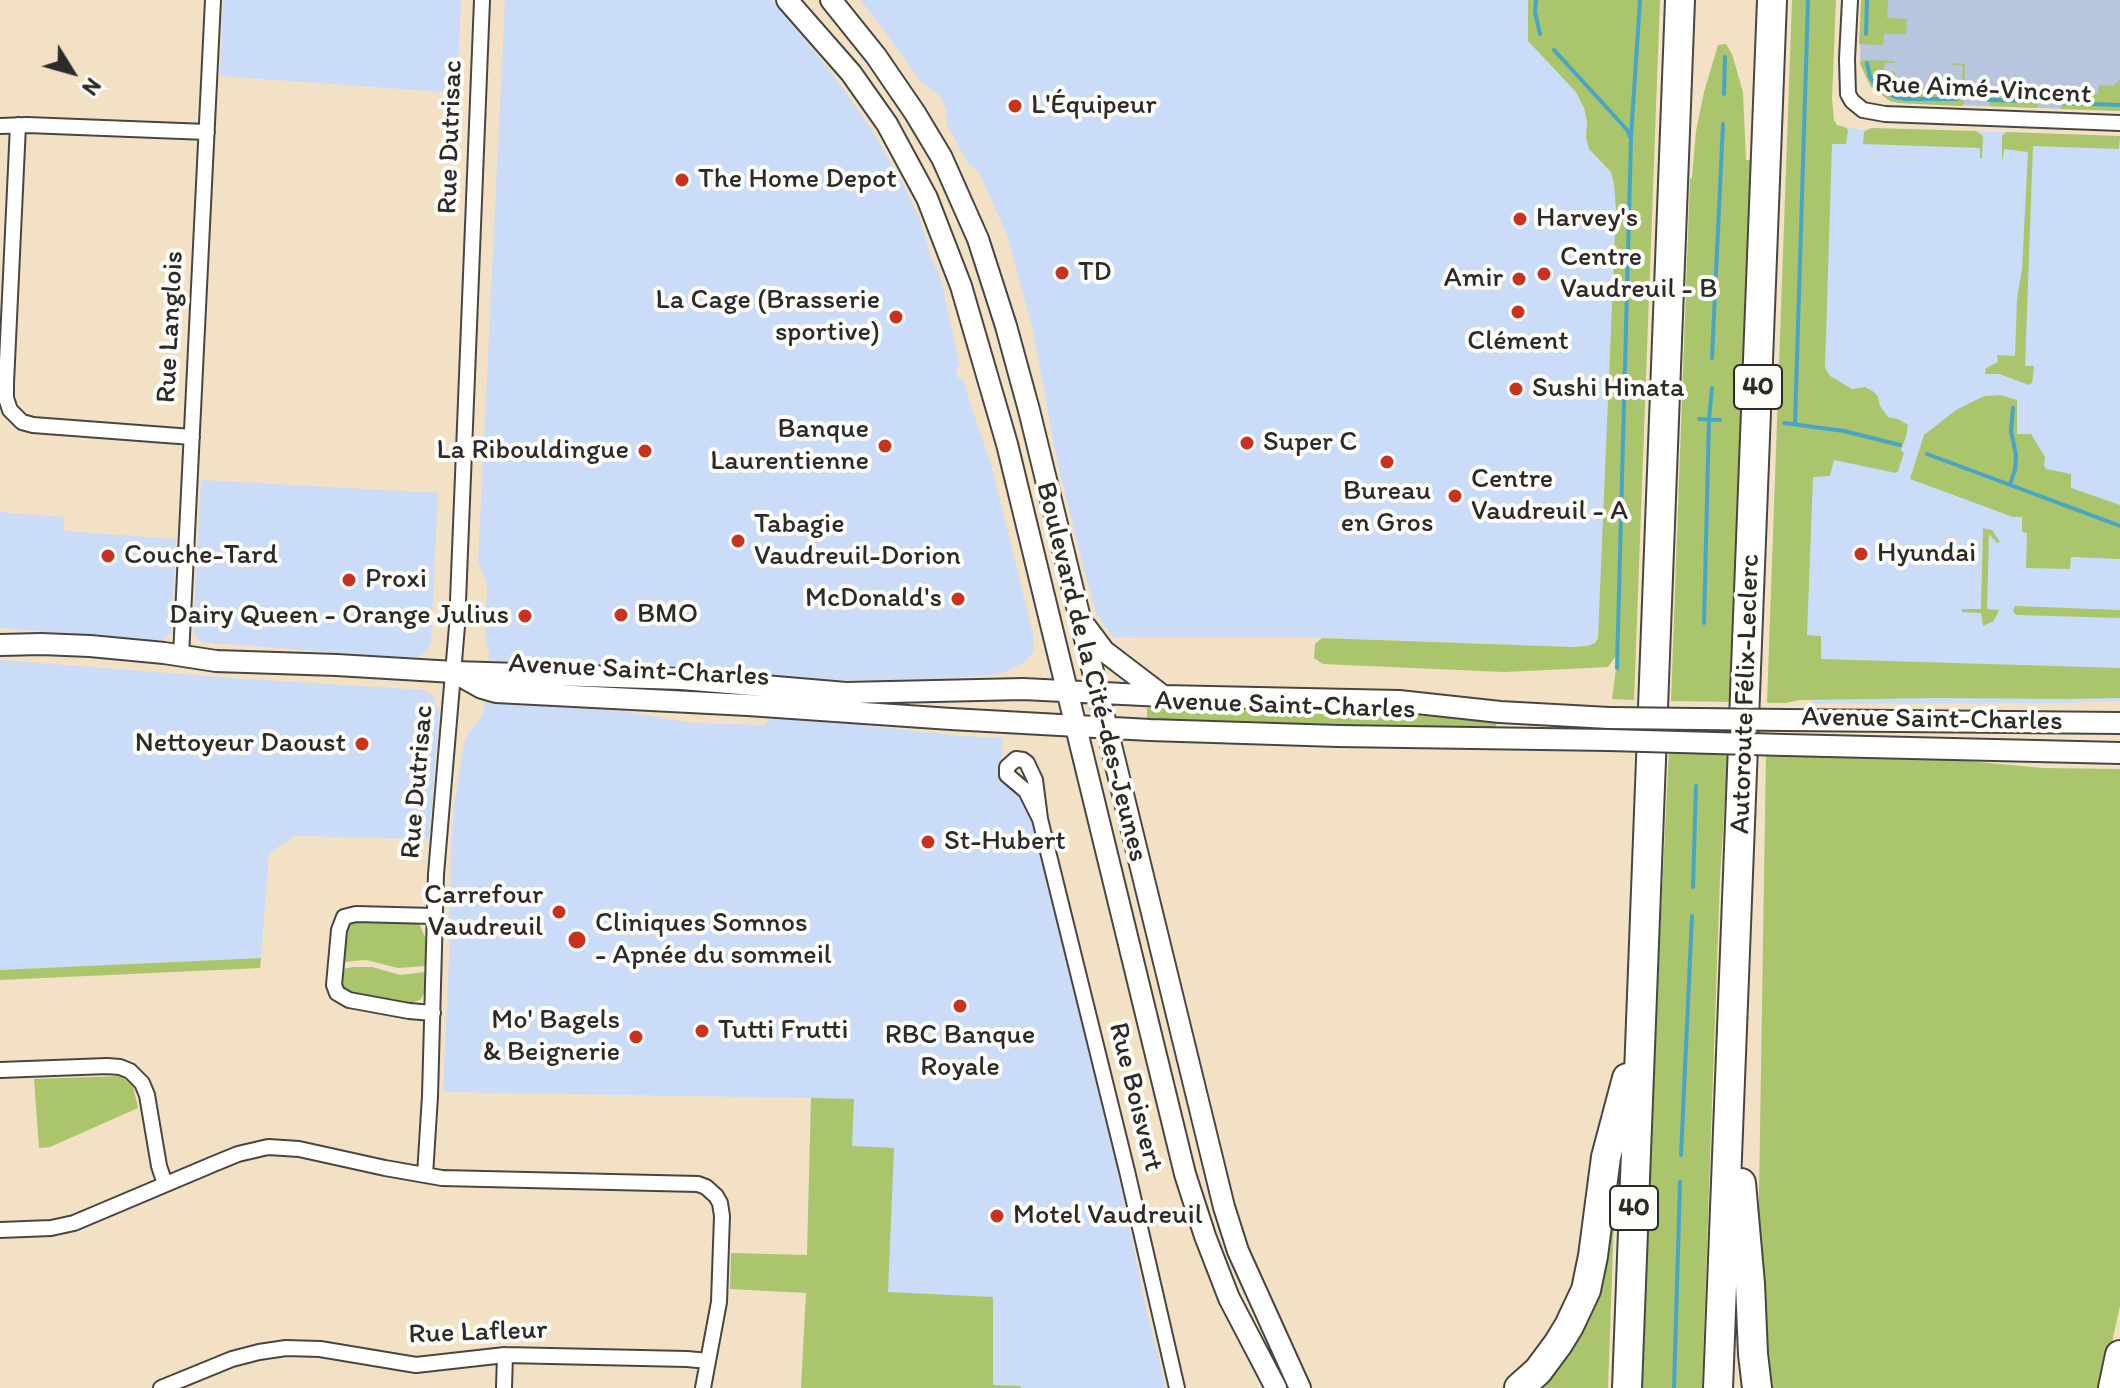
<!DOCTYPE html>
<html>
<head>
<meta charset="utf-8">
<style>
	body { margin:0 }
	#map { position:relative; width:2120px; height:1388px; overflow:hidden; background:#f2e1c4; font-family:Itim,sans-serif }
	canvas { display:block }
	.north { position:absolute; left:32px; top:32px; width:80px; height:80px; -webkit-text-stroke:6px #fdfcf7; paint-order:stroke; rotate:127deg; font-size:22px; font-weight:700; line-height:32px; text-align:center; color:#2b2b2b }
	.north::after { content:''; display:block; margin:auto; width:28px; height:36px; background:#2b2b2b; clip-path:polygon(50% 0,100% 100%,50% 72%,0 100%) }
</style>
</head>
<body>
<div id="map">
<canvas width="2120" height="1388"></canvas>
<div class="north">N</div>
</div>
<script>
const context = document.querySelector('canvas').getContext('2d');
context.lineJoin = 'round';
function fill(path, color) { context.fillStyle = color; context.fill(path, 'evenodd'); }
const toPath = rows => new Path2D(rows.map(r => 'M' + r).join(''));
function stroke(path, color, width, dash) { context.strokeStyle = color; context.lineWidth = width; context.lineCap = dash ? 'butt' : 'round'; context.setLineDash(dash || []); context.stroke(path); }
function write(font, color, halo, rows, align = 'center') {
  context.font = font + ' Itim,sans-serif'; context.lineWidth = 8; context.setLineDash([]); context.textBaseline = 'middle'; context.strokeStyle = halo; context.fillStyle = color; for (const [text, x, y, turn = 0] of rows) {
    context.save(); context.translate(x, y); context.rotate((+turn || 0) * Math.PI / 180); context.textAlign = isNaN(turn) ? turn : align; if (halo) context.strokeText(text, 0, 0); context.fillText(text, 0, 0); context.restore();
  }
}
fill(toPath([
	[223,0,461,0,457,93,220,76],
	[505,0,773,0,834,76,870,127,898,175,919,217,931,257,941,280,960,366,956,367,958,379,963,378,970,403,990,461,1033,634,1034,649,1032,654,1025,662,1006,672,985,676,887,681,804,679,488,660,489,653,485,638,487,584,478,563],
	[860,0,1528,0,1528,41,1576,92,1584,108,1587,122,1586,138,1611,172,1614,184,1616,209,1602,562,1599,631,1595,643,1587,646,1572,647,1329,638,1113,637,1096,613,1086,577,1057,461,1033,330,1007,235,979,172,967,162,947,125,946,110,941,97,920,81,881,26],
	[1827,117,1837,125,1862,130,1871,128,2120,136,2120,701,2065,703,1812,704,1812,700,1800,700],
	[201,480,438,493,431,642,428,650,420,656,410,658,200,642,195,634,193,633],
	[0,512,64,517,64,531,176,539,172,634,169,634,163,640,157,641,0,628],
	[0,660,247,679,424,690,434,697,436,707,440,708,429,839,295,836,269,853,261,958,0,970],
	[485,702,619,711,692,723,765,725,769,720,780,716,961,736,1003,738,999,774,1004,782,1019,791,1028,806,1115,1159,1146,1307,1166,1388,1021,1388,1020,1386,993,1386,992,1297,806,1293,811,1098,443,1092,449,959,451,850,454,806,464,744,468,734,482,716]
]), '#cbdcf9');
fill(toPath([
	[1861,0,2120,0,2120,111,1899,103,1890,101,1871,87,1860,64]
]), '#b7c5de');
fill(toPath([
	[1528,0,1660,0,1634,700,1612,699,1618,653,1608,667,1504,672,1323,664,1314,658,1315,644,1322,638,1572,647,1587,646,1595,643,1598,638,1616,209,1614,184,1611,172,1589,149,1586,138,1587,122,1584,108,1576,92,1528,41],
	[1792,0,1836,0,1832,99,1834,120,1837,125,1847,128,1848,132,1846,144,1832,144,1825,368,1830,376,1852,389,1865,387,1874,392,1878,397,1880,406,1888,417,1898,419,1908,425,1906,437,1901,450,1904,453,1898,471,1896,473,1834,460,1830,476,1813,477,1807,635,1821,636,1821,659,2120,668,2120,698,2066,699,1937,698,1800,700,1786,703,1767,703],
	[1861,0,1888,0,1887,18,1907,19,1906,34,1884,34,1883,45,1859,44],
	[1726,44,1732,54,1743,92,1746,160,1751,160,1737,523,1732,702,1671,701,1690,179,1692,178,1696,131,1704,92,1718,45],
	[1864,60,1895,61,1895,63,1885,63,1884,71,1895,72,1895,86,1961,88,1963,66,1952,65,1952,63,1965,64,1964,103,1962,106,1899,103,1890,101,1871,87,1860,64,1860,62],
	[2120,80,2120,111,2061,109,2061,86,2063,86,2063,93,2098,94,2099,85,2113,86],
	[1989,89,2022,92,2036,91,2039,94,2038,106,2036,108,1990,106],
	[1871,128,1976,131,1983,136,1982,158,1980,158,1980,148,1863,144,1864,132],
	[2006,132,2120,136,2119,149,2033,146,2025,366,2034,366,2032,383,2029,385,1999,374,1985,374,1986,368,1998,362,1997,355,2015,356,2017,299,2022,269,2028,152,2004,149,2003,159,2002,159,2002,136],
	[2000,395,2017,400,2017,434,2031,434,2045,457,2044,465,2046,469,2071,474,2071,488,2120,505,2120,559,2071,557,2070,569,2026,568,2027,533,2022,532,2022,517,2013,517,1910,479,1924,435,1956,410,1984,396],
	[1983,528,1992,530,2000,542,1997,543,1989,534,1987,609,1999,610,1994,621,1983,626,1981,613,1962,612,1962,609,1981,609],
	[2015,606,2120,610,2120,618,2016,615,2013,611],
	[1147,708,1424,714,1497,721,1495,730,1147,721],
	[1669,750,1728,752,1720,878,1702,1388,1642,1388,1660,932],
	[1766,753,1783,755,1806,754,1957,760,2043,768,2120,769,2120,1306,2102,1388,1767,1388,1758,1258],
	[357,921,413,922,420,925,425,937,426,966,398,968,366,960,343,962,347,928,352,922],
	[261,958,260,968,0,980,0,970],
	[353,967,372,967,400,975,425,972,425,992,420,1000,407,1004,351,993,344,988,341,979,343,969],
	[121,1076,133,1086,138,1108,50,1147,39,1148,34,1079],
	[811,1098,854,1099,852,1146,894,1148,888,1292,993,1297,993,1385,1021,1386,1021,1388,801,1388,806,1293,730,1289,731,1253,807,1255],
	[1615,1191,1608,1388,1531,1388]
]), '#aac56b');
stroke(toPath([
	[1536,0,1535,12,1540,34],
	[1866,34,1867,0],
	[1554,50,1620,122,1628,131,1631,139,1617,668],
	[1867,63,1870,77,1876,86,1895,97,1906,99,1957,99],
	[1724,94,1725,57],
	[1989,100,2028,101],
	[2063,103,2120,105],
	[1631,137,1640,0],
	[1712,358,1723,124],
	[1699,419,1720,420],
	[1784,423,1844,431,1900,445],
	[1795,424,1808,0],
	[1927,454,2120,526],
	[2010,484,2015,470,2016,455,2011,431,2013,408],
	[1704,623,1709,419,1712,388],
	[1693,887,1696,786],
	[1681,1155,1692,916],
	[1674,1388,1680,1182]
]), '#47a6c6', 4);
const street = toPath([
	[1850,0,1847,59,1848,94,1852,101,1863,110,1885,114,2120,123],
	[18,125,6,383,6,398,10,410,22,422,33,425,192,437],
	[0,126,27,125,207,132],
	[181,656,213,0],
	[1040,819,1026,791,1007,775,1007,767,1016,759,1023,760,1027,763,1035,780,1040,819,1127,1171,1177,1388],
	[433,1013,409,1011,349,1000,337,993,334,985,339,930,344,917,356,914,433,916],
	[0,1070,107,1066,120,1067,130,1071,142,1083,147,1095,159,1166,165,1184],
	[425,1175,430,1096,436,874,457,626,482,0],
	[0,1230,51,1228,74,1223,216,1163,238,1154,268,1147,299,1149,385,1168,442,1178,698,1184,706,1187,716,1196,720,1203,722,1216,719,1302,703,1388],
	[161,1388,232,1359,259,1352,286,1348,320,1349,416,1365,505,1355,687,1359,708,1361],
	[504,1388,505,1355]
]);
const secondary = toPath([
	[787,0,851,73,887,124,927,198,961,286,1007,444,1185,1174,1205,1236,1229,1298,1276,1388],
	[831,0,876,56,915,113,942,158,978,239,1006,326,1029,410,1224,1207,1238,1251,1300,1388],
	[1086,627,1104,651,1163,696],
	[0,645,41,644,90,646,164,653,216,661,337,665,454,672,682,679,846,693,1023,689,1163,696,1399,701,1500,712,1609,718],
	[457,674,482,688,496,692,748,705,951,719,1150,730,1338,736,1609,740],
	[1786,720,2120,723],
	[1785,745,2120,753]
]);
const highway = toPath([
	[1741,1183,1750,1284,1753,1354,1757,1388],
	[1519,1388,1538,1371,1558,1344,1569,1326,1586,1290,1593,1256,1606,1157,1627,1078],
	[1627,1388,1680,0],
	[1718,1388,1772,0],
	[2113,1388,2120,1355]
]);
stroke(street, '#494642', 18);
stroke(secondary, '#494642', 24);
stroke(highway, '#494642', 32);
stroke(street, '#fff', 14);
stroke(secondary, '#fff', 20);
stroke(highway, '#fff', 28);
const secondaryBridge = toPath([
	[1609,718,1786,720],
	[1609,740,1785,745]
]);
stroke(secondaryBridge, '#494642', 24, []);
stroke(secondaryBridge, '#fff', 20);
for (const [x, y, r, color] of [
	[1015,106,8,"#c8321e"],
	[682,180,8,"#c8321e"],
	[1520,219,8,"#c8321e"],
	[1062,273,8,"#c8321e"],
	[1544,274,8,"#c8321e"],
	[1519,279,8,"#c8321e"],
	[1518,312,8,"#c8321e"],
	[896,317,8,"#c8321e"],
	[1516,389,8,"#c8321e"],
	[1247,443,8,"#c8321e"],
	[885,446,8,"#c8321e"],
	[645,451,8,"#c8321e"],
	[1387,462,8,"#c8321e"],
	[1455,496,8,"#c8321e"],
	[738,541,8,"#c8321e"],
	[1861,554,8,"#c8321e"],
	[108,556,8,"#c8321e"],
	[349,580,8,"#c8321e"],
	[958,599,8,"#c8321e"],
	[621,615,8,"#c8321e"],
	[525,616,8,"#c8321e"],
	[362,744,8,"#c8321e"],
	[928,842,8,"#c8321e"],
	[559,912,8,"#c8321e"],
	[577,940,10,"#c8321e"],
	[960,1006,8,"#c8321e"],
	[702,1031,8,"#c8321e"],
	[636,1037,8,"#c8321e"],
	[997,1216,8,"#c8321e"]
]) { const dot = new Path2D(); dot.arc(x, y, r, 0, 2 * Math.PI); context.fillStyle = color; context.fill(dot); stroke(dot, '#fdfcf7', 3); }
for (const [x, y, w] of [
	[1758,387,48],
	[1634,1208,48]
]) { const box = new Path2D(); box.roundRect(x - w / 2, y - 22, w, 44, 6); context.fillStyle = '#fdfcf7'; context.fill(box); stroke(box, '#2b2b2b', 2); }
write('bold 26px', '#2b2b2b', null, [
	["40",1758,387],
	["40",1634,1208]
]);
write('28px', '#2b2b2b', '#fdfcf7', [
	["Rue Aimé-Vincent",1983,90,3],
	["Rue Dutrisac",451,137,-88],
	["Rue Langlois",171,327,-87],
	["Avenue Saint-Charles",639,671,3],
	["Boulevard de la Cité-des-Jeunes",1091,672,76],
	["Autoroute Félix-Leclerc",1746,694,-88],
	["Avenue Saint-Charles",1285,706,2],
	["Avenue Saint-Charles",1932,720,1],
	["Rue Dutrisac",418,782,-85],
	["Rue Boisvert",1135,1097,76],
	["Rue Lafleur",478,1333,-2]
]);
write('28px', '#2b2b2b', '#fdfcf7', [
	["L'Équipeur",1031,106],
	["The Home Depot",698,180],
	["Harvey's",1536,219],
	["Centre",1560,258],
	["Vaudreuil - B",1560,290],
	["TD",1078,273],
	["Amir",1503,279,"right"],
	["La Cage (Brasserie",880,301,"right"],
	["sportive)",880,333,"right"],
	["Clément",1518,342,"center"],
	["Sushi Hinata",1532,389],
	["Banque",869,430,"right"],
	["Laurentienne",869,462,"right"],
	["Super C",1263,443],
	["La Ribouldingue",629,451,"right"],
	["Centre",1471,480],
	["Vaudreuil - A",1471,512],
	["Bureau",1387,492,"center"],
	["en Gros",1387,524,"center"],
	["Tabagie",754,525],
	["Vaudreuil-Dorion",754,557],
	["Hyundai",1877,554],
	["Couche-Tard",124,556],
	["Proxi",365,580],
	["McDonald's",942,599,"right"],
	["BMO",637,615],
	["Dairy Queen - Orange Julius",509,616,"right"],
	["Nettoyeur Daoust",346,744,"right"],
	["St-Hubert",944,842],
	["Carrefour",543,896,"right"],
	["Vaudreuil",543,928,"right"],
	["Cliniques Somnos",595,924],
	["- Apnée du sommeil",595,956],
	["Mo' Bagels",620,1021,"right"],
	["& Beignerie",620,1053,"right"],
	["Tutti Frutti",718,1031],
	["RBC Banque",960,1036,"center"],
	["Royale",960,1068,"center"],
	["Motel Vaudreuil",1013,1216]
], 'left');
</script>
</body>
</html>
